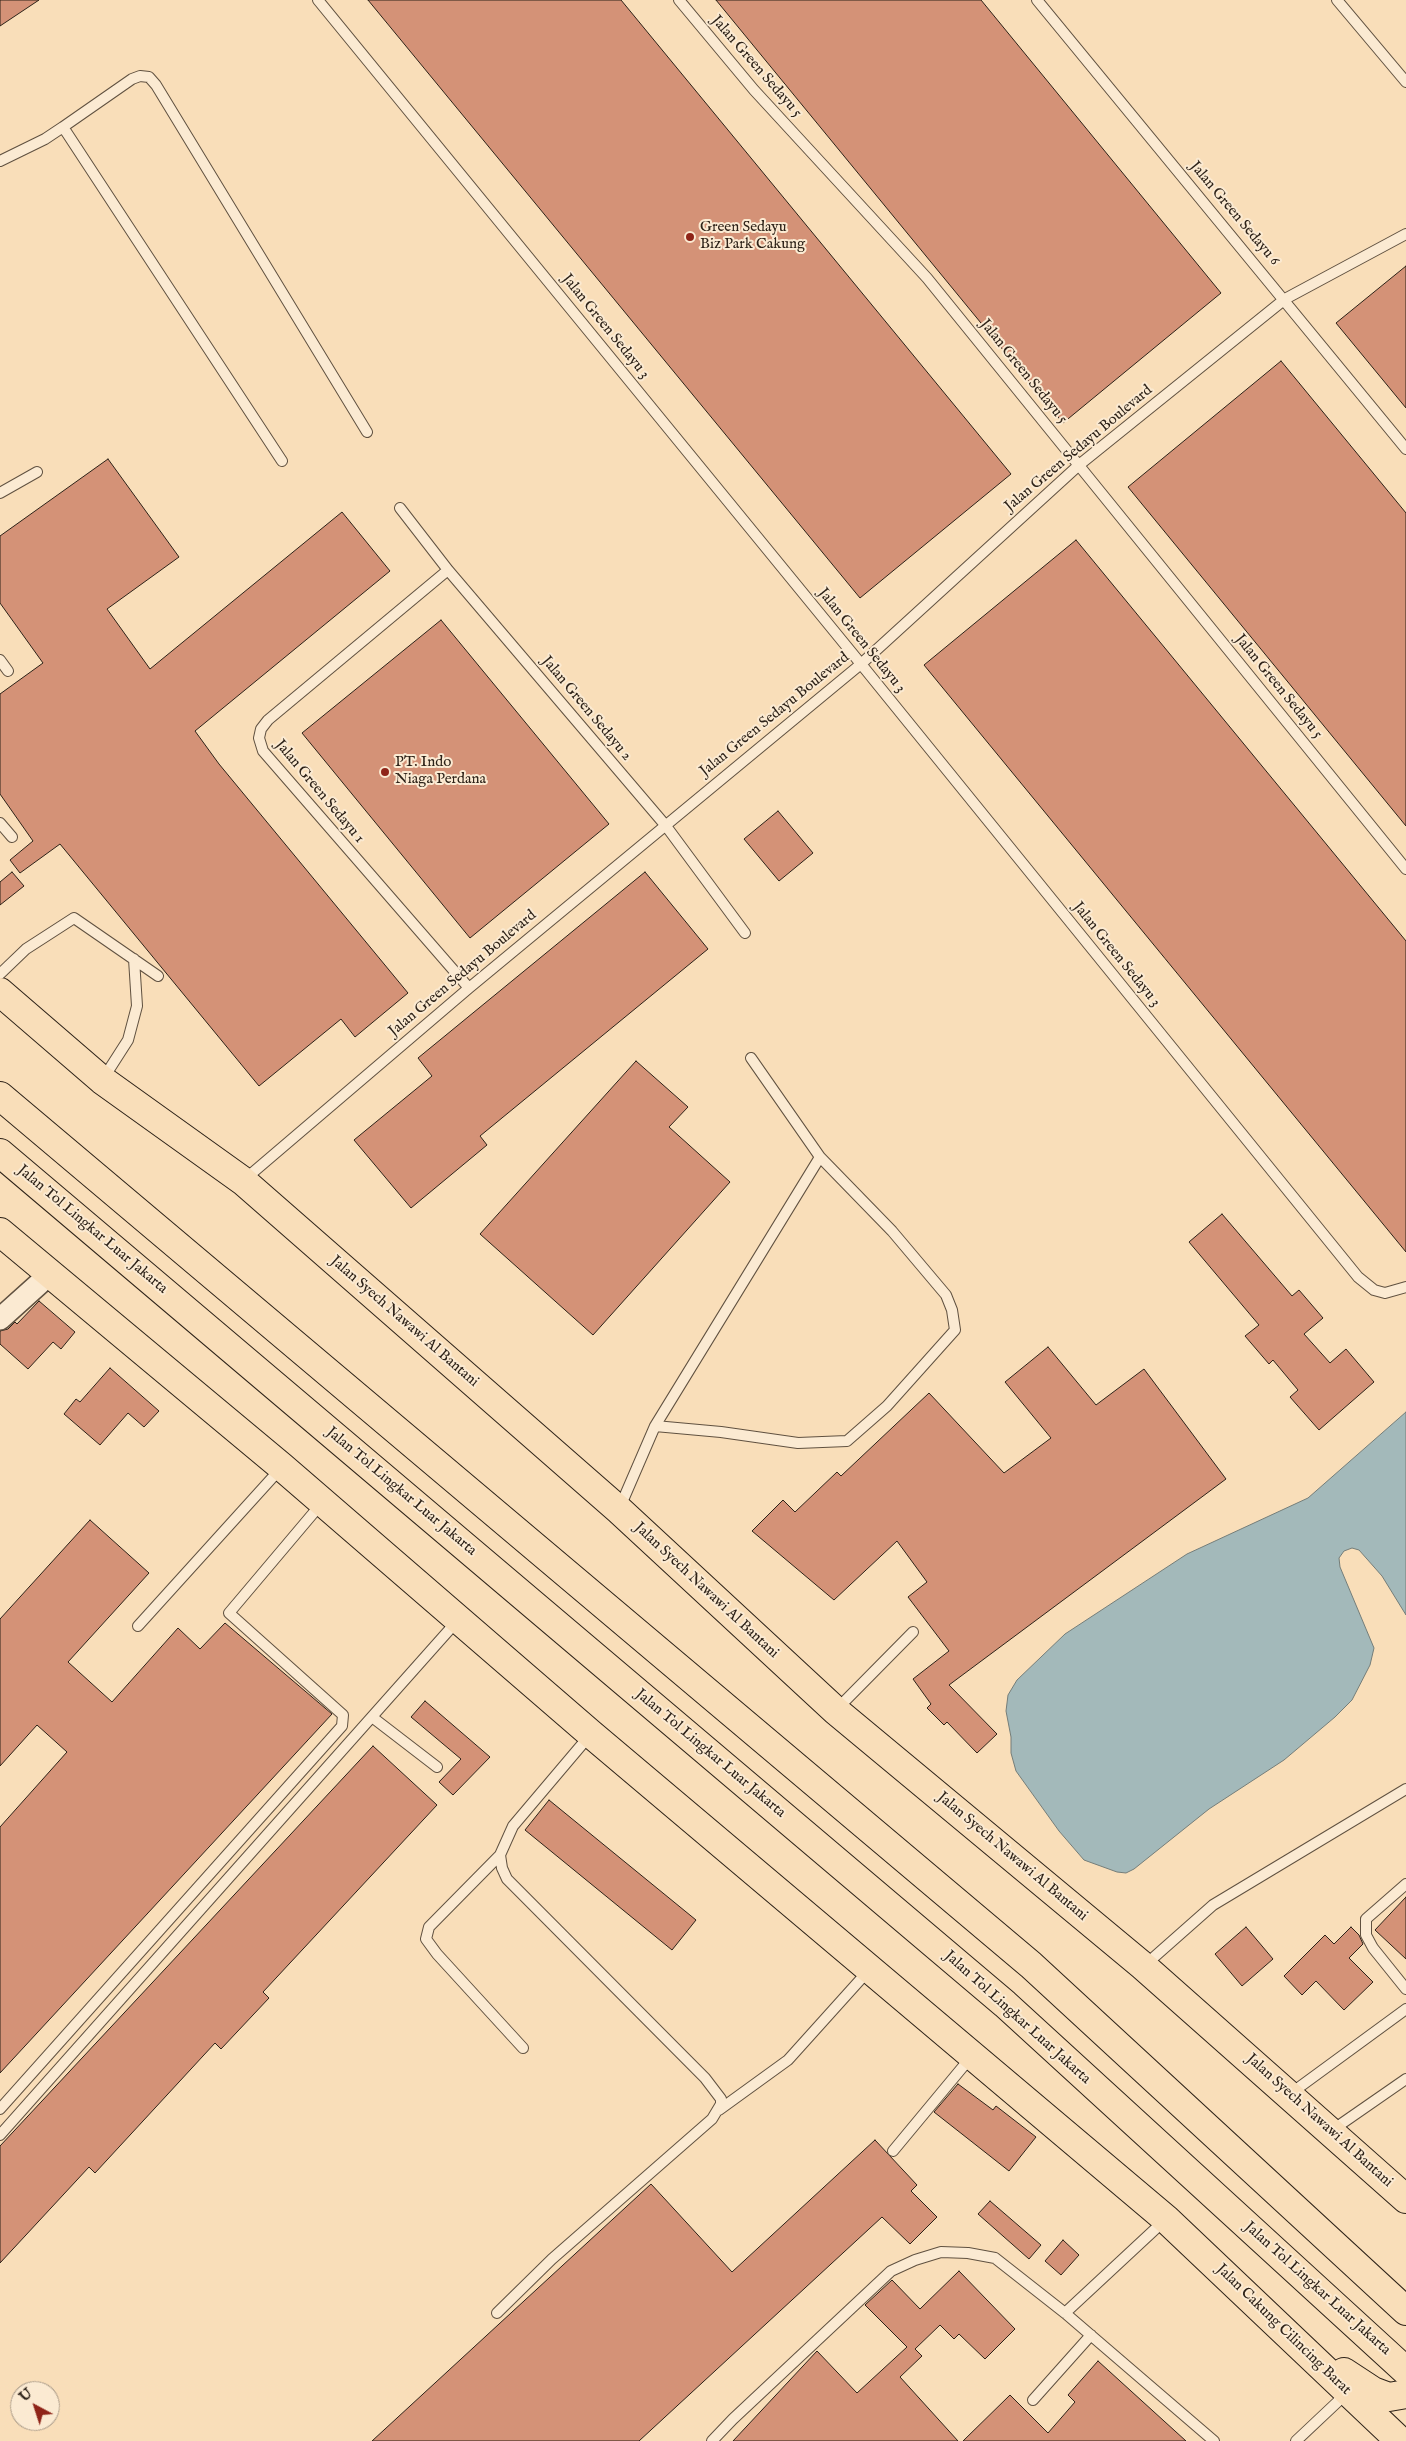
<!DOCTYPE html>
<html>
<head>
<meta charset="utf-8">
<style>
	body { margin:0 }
	#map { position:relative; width:1406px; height:2441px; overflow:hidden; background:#f9deb9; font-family:"IM FELL English",serif }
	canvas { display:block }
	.north { position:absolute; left:10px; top:2381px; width:50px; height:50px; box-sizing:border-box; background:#fbead2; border:1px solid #a99a88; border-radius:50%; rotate:320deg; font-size:14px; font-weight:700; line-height:20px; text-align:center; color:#2d2218 }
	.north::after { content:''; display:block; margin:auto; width:18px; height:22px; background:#8f2418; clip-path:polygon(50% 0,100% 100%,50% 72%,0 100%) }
</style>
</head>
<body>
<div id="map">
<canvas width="1406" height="2441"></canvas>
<div class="north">U</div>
</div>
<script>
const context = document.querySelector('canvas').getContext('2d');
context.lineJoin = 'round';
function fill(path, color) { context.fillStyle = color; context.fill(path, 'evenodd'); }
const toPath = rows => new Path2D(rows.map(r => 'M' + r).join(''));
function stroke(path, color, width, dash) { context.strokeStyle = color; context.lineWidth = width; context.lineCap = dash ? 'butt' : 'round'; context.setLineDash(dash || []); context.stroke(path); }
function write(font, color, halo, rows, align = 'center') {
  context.font = font + ' "IM FELL English",serif'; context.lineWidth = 4; context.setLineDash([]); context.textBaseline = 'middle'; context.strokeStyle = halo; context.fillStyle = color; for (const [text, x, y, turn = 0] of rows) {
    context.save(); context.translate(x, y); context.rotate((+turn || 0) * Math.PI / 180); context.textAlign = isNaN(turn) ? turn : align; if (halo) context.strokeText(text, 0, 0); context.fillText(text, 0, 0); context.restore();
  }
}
const water = toPath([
	[1406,1412,1406,1615,1382,1576,1359,1550,1352,1548,1344,1551,1339,1558,1340,1567,1374,1648,1370,1665,1352,1700,1335,1717,1284,1760,1209,1809,1134,1869,1126,1873,1117,1872,1084,1860,1059,1831,1016,1771,1011,1753,1011,1737,1006,1711,1008,1695,1017,1680,1065,1634,1187,1554,1308,1498,1406,1412]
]);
fill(water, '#a3b9ba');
stroke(water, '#747d79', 1);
const building = toPath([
	[0,0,39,0,0,26,0,0],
	[368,0,621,0,1011,474,860,598,368,0],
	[716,0,981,0,1221,293,1063,423,716,0],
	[1406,266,1406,408,1336,323,1406,266],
	[1281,361,1406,513,1406,826,1128,487,1281,361],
	[108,459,179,557,107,609,150,669,342,512,390,571,195,731,219,764,408,993,355,1037,341,1019,259,1086,60,844,20,873,10,860,33,841,0,794,0,694,43,663,0,603,0,536,108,459],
	[1076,540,1406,941,1406,1252,924,665,1076,540],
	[441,620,609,824,470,938,302,733,441,620],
	[778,811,813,853,779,881,744,839,778,811],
	[12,872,24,886,0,905,0,882,12,872],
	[645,872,708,949,480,1136,487,1145,411,1208,354,1140,432,1076,418,1058,645,872],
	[636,1061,688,1107,669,1127,730,1182,593,1335,480,1234,636,1061],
	[1222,1214,1292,1296,1299,1290,1323,1318,1304,1334,1330,1363,1346,1349,1374,1382,1319,1430,1290,1397,1298,1390,1273,1360,1269,1364,1245,1336,1259,1325,1189,1242,1222,1214],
	[39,1301,75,1332,61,1349,53,1342,28,1369,0,1344,0,1331,8,1329,15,1322,17,1324,39,1301],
	[1048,1347,1096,1405,1144,1369,1226,1479,949,1685,997,1734,977,1753,947,1722,944,1725,927,1708,931,1704,913,1679,949,1651,908,1597,927,1582,897,1541,834,1600,752,1531,783,1500,795,1512,837,1472,841,1476,929,1393,1004,1473,1051,1438,1005,1382,1048,1347],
	[110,1368,159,1411,144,1427,128,1413,100,1445,64,1414,76,1399,80,1402,110,1368],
	[90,1520,149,1573,68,1662,112,1702,178,1628,200,1649,225,1623,332,1714,0,2073,0,1827,67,1752,37,1725,0,1766,0,1619,90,1520],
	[425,1701,490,1757,453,1795,439,1782,461,1759,411,1717,425,1701],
	[373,1746,437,1805,263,1992,269,1998,221,2049,215,2043,95,2173,89,2167,0,2263,0,2146,373,1746],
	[549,1800,696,1920,672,1950,525,1830,549,1800],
	[1406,1897,1406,1959,1375,1930,1406,1897],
	[1246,1927,1273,1959,1242,1986,1215,1954,1246,1927],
	[1351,1927,1359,1935,1363,1944,1349,1958,1373,1982,1344,2010,1316,1981,1302,1995,1284,1976,1325,1935,1334,1944,1351,1927],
	[958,2084,993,2110,996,2106,1036,2137,1009,2171,934,2112,958,2084],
	[875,2140,917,2185,911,2191,937,2217,910,2244,882,2217,639,2441,372,2441,651,2184,732,2272,875,2140],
	[990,2201,1041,2245,1029,2259,978,2214,990,2201],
	[1063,2240,1079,2255,1061,2275,1045,2261,1063,2240],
	[959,2271,1015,2329,985,2359,959,2334,954,2339,940,2325,915,2349,922,2356,900,2377,958,2441,733,2441,817,2351,857,2393,907,2347,865,2305,892,2280,920,2309,959,2271],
	[1098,2361,1186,2441,963,2441,1010,2395,1048,2433,1075,2402,1068,2395,1098,2361]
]);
fill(building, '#d49277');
stroke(building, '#2d2218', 1);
const service = toPath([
	[318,0,861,664,1358,1277,1374,1290,1385,1293,1406,1287],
	[679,0,754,90,927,278,1406,869],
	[1037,0,1406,449],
	[1337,0,1406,82],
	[63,127,132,79,140,76,149,77,156,85,367,432],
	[0,161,45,139,63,127,282,461],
	[0,493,37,472],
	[400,508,448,570,666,826,745,933],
	[448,570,268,720,261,729,259,738,263,751,469,988],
	[0,660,8,671],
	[0,823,12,837],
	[0,974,26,949,74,918,158,976],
	[103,1079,128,1040,137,1006,134,959],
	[244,1180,469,988,861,664,1079,465,1285,299,1406,234],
	[655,1426,721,1432,798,1443,847,1441,887,1406,955,1330,952,1310,946,1295,892,1231,820,1157],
	[620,1507,655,1426,820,1157,751,1058],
	[138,1626,282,1467],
	[836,1710,913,1632],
	[372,1717,437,1767],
	[500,1855,429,1927,426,1939,437,1954,523,2048],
	[1406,1884,1366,1919,1366,1935,1373,1948,1406,1989],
	[1144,1966,1213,1905,1406,1789],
	[1290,2094,1406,2009],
	[0,2109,342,1726,343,1715,229,1613,321,1504],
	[719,2110,788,2060,869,1970],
	[1331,2131,1406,2079],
	[0,2135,458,1620],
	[893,2151,971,2057],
	[497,2313,552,2259,712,2119,721,2104,721,2099,705,2078,507,1879,502,1868,500,1855,513,1826,590,1735],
	[1065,2313,1165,2220],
	[1033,2400,1091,2335],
	[712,2441,733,2419,891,2271,915,2260,941,2252,968,2253,995,2258,1065,2313,1214,2441],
	[1296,2441,1348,2392]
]);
const minor = toPath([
	[0,1319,50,1274]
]);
const trunk = toPath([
	[0,992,102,1080,243,1181,619,1510,836,1711,1143,1966,1406,2199],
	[0,1232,282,1467,591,1734,1166,2219,1400,2441],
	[1344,2372,1373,2391,1389,2397,1406,2394]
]);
const motorway = toPath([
	[0,1096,1031,1965,1406,2311],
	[0,1153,1005,2004,1406,2371]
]);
stroke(service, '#605140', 12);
stroke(minor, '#605140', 24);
stroke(trunk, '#2d2218', 30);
stroke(motorway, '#2d2218', 30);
stroke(service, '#fbead2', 10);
stroke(minor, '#fbead2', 21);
stroke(trunk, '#f9deb9', 28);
stroke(motorway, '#f9deb9', 28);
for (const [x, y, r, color] of [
	[690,237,5,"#8f2418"],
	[385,772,5,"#8f2418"]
]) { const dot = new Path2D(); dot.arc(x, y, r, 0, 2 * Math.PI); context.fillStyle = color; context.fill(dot); stroke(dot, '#fbead2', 2); }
write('15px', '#2d2218', '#fbead2', [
	["Jalan Green Sedayu 5",756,67,49],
	["Jalan Green Sedayu 6",1234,214,50],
	["Jalan Green Sedayu 3",605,327,51],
	["Jalan Green Sedayu 5",1023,372,51],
	["Jalan Green Sedayu Boulevard",1079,449,-40],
	["Jalan Green Sedayu 3",861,641,51],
	["Jalan Green Sedayu 5",1278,687,51],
	["Jalan Green Sedayu 2",586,709,50],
	["Jalan Green Sedayu Boulevard",775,715,-39],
	["Jalan Green Sedayu 1",319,792,50],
	["Jalan Green Sedayu 3",1116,955,51],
	["Jalan Green Sedayu Boulevard",463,974,-40],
	["Jalan Tol Lingkar Luar Jakarta",92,1230,40],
	["Jalan Syech Nawawi Al Bantani",404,1322,41],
	["Jalan Tol Lingkar Luar Jakarta",401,1492,40],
	["Jalan Syech Nawawi Al Bantani",706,1591,43],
	["Jalan Tol Lingkar Luar Jakarta",710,1754,40],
	["Jalan Syech Nawawi Al Bantani",1012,1857,40],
	["Jalan Tol Lingkar Luar Jakarta",1017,2018,42],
	["Jalan Syech Nawawi Al Bantani",1319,2121,42],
	["Jalan Tol Lingkar Luar Jakarta",1317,2289,42],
	["Jalan Cakung Cilincing Barat",1283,2330,44]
]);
write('15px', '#2d2218', '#fbead2', [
	["Green Sedayu",700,228],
	["Biz Park Cakung",700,245],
	["PT. Indo",395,763],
	["Niaga Perdana",395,780]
], 'left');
</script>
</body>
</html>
